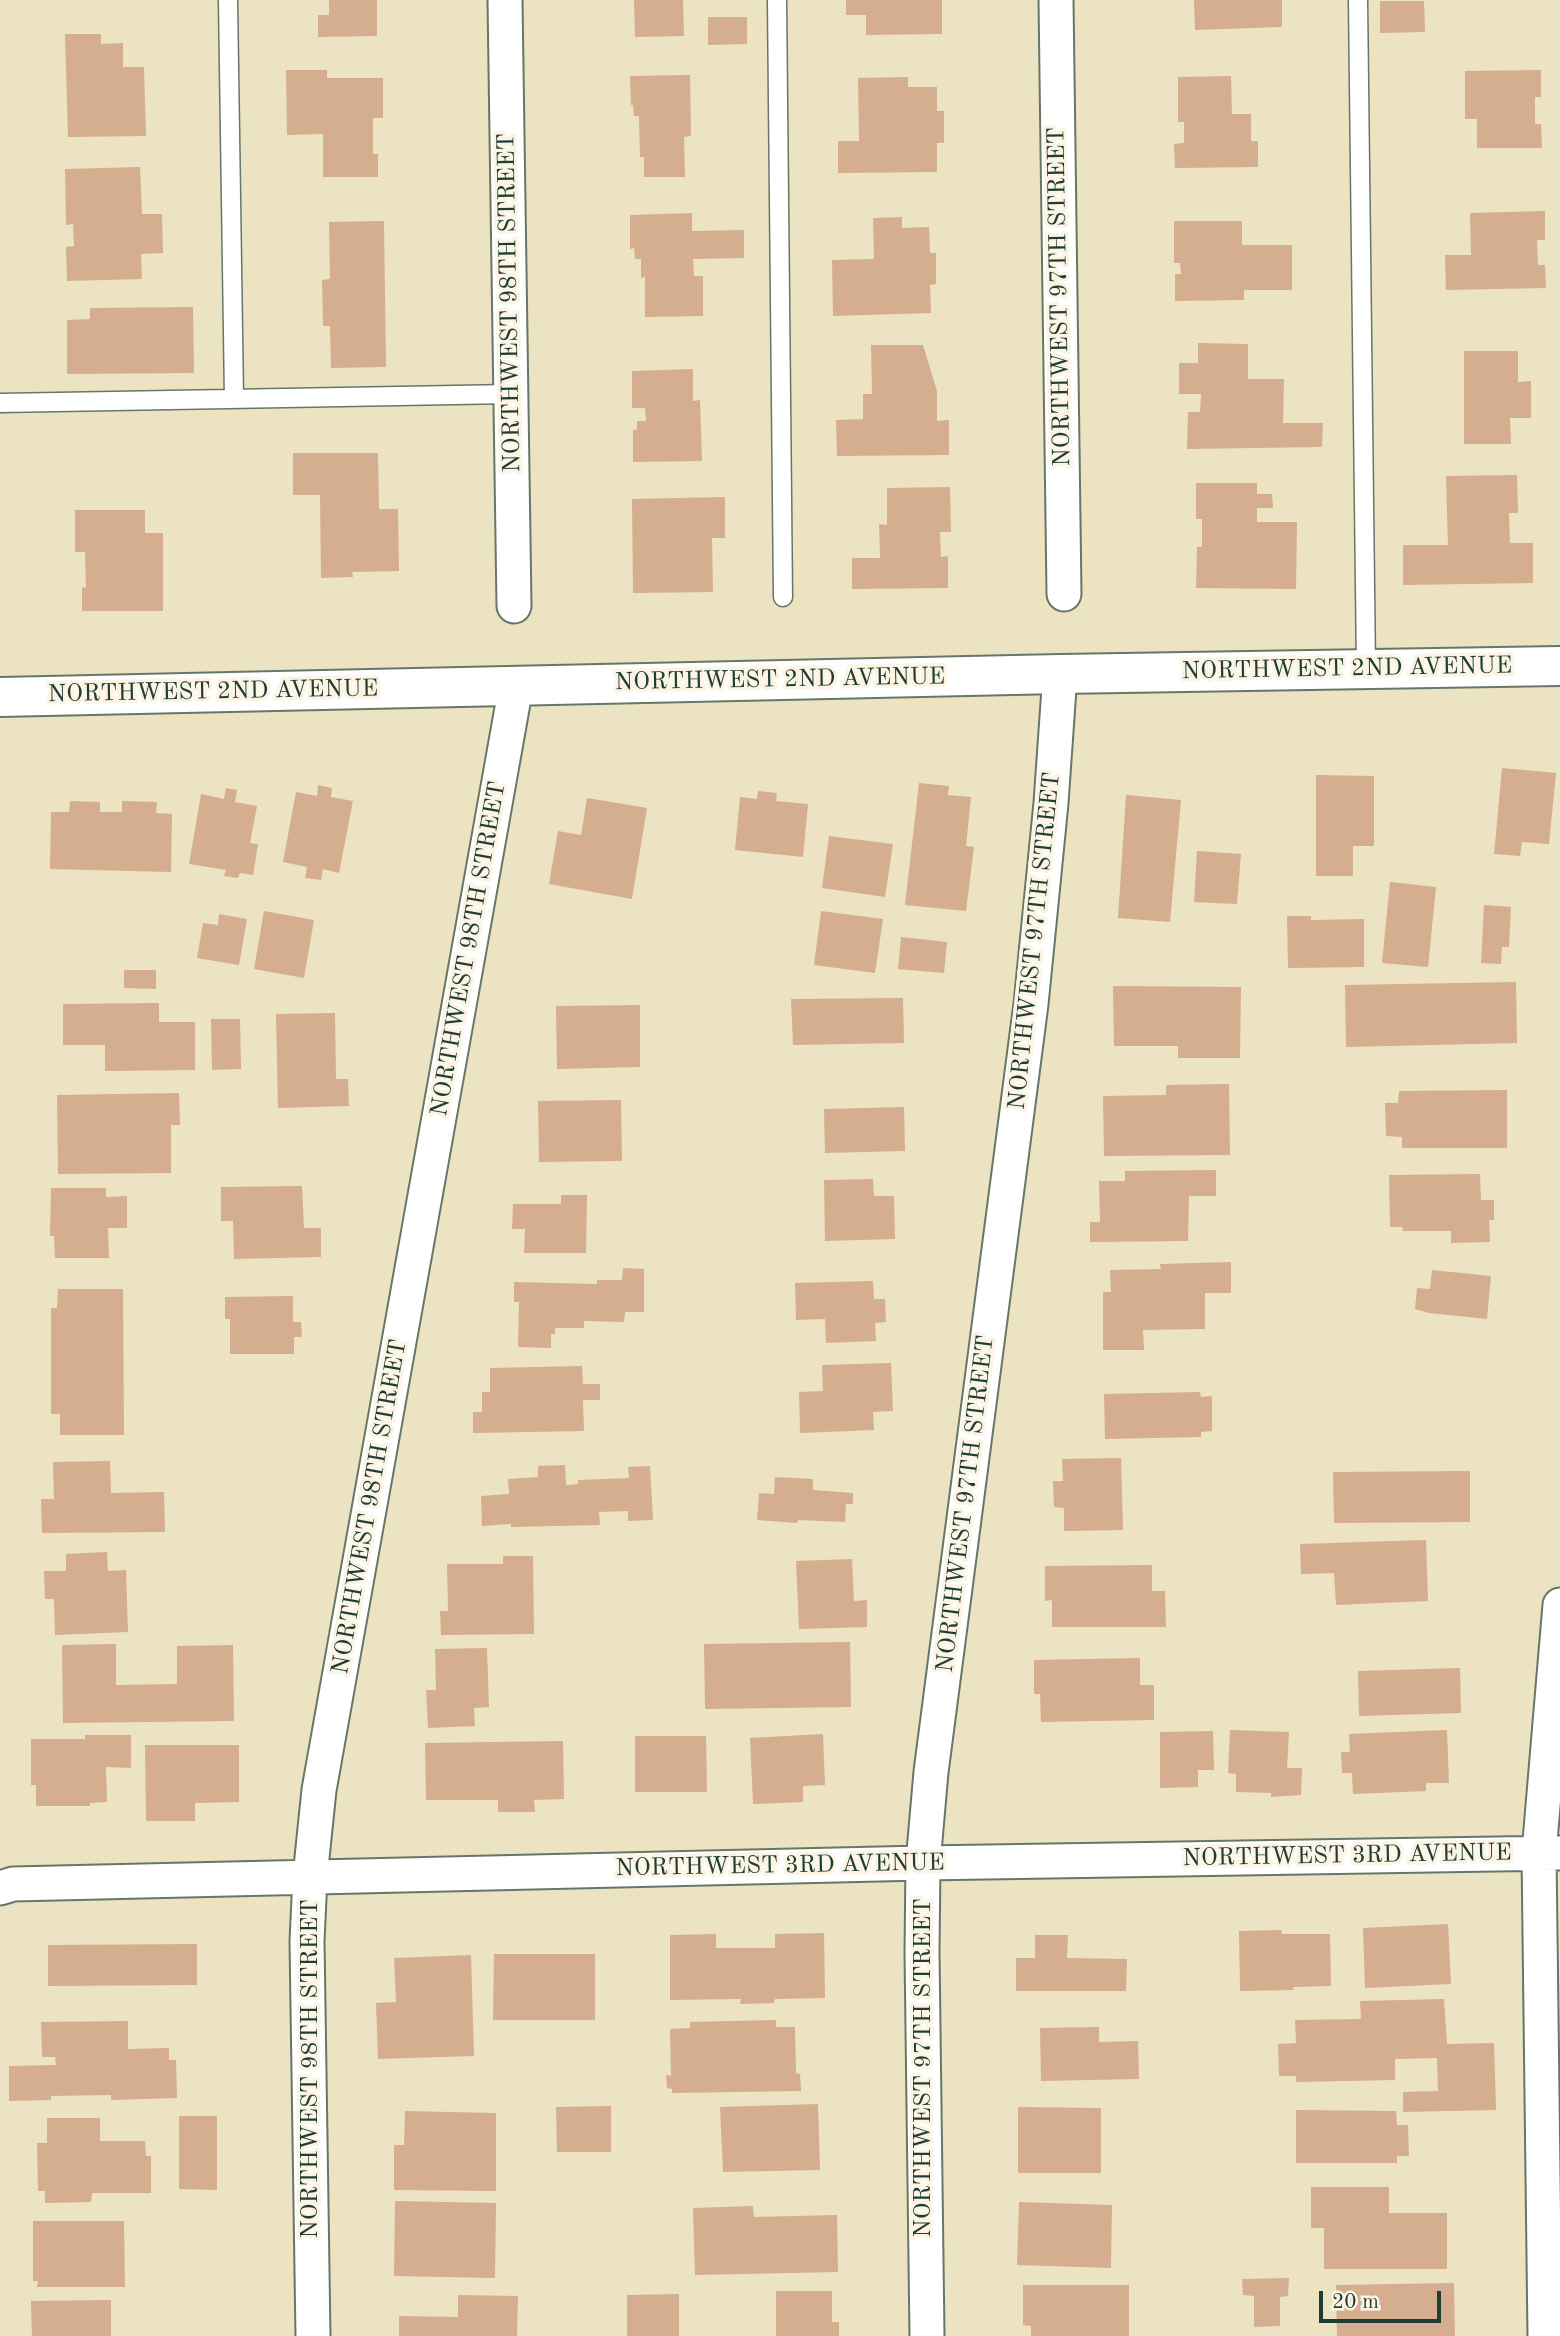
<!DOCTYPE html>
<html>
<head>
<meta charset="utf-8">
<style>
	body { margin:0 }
	#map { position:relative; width:1560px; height:2336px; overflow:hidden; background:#ece3c2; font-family:"Old Standard TT",serif }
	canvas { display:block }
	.scale { position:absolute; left:1319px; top:2291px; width:122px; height:32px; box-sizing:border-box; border:4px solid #1f3d34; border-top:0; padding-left:9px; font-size:21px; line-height:24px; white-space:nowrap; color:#1f3d34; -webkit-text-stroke:5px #fcf5e5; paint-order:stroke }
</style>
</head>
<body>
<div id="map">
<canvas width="1560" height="2336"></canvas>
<div class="scale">20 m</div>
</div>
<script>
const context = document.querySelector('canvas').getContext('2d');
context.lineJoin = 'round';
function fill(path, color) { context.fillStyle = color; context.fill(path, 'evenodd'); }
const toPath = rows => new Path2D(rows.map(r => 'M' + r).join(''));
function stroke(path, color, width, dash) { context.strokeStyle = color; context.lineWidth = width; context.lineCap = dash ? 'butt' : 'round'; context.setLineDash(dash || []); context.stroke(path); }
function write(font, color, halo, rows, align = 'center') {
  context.font = font + ' "Old Standard TT",serif'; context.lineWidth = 7; context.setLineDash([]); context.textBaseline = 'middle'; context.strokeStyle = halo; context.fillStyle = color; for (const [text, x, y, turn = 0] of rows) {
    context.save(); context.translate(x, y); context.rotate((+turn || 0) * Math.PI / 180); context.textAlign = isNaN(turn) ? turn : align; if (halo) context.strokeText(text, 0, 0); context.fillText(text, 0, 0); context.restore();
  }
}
fill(toPath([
	[329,0,377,0,377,36,318,37,318,15,329,15],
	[634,0,683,0,684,36,635,37],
	[846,0,942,0,942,34,866,35,866,15,846,15],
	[1194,0,1282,0,1282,27,1195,30],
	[1380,1,1424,1,1425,32,1380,33],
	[708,17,747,17,747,44,708,45],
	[65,34,101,34,101,44,123,43,123,67,144,67,146,136,68,137],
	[286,70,327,70,327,78,383,78,383,118,373,118,373,154,378,154,378,177,323,177,323,134,287,135],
	[1541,70,1541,97,1535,97,1535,124,1541,124,1542,148,1477,148,1477,119,1465,119,1465,71],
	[690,75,691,136,684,137,685,177,644,177,644,157,640,157,639,116,634,116,633,105,631,105,630,76],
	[1231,76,1232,114,1251,114,1251,141,1258,141,1258,167,1175,168,1174,144,1184,143,1184,122,1178,122,1178,77],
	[908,77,908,87,937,87,937,111,944,111,944,143,937,143,937,172,838,173,838,141,859,141,858,78],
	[140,167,142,214,162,214,163,253,141,254,142,279,67,281,66,247,74,246,73,224,66,225,65,169],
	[1545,211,1545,240,1537,240,1538,265,1545,265,1546,288,1446,290,1445,255,1471,255,1470,213],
	[692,213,692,231,744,230,744,258,693,259,694,276,703,276,703,316,645,317,645,277,641,278,641,259,635,259,634,248,630,249,630,215],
	[902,217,902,228,929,227,930,253,936,253,936,284,930,285,931,313,833,316,832,260,874,259,873,218],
	[384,221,386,367,331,368,330,326,323,326,322,280,330,279,329,222],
	[1174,221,1242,221,1242,245,1292,245,1292,290,1244,290,1244,300,1175,301,1175,274,1181,274,1180,263,1174,263],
	[193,307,194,373,67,374,67,320,90,319,90,308],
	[1198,343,1248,344,1248,379,1284,379,1283,423,1323,423,1322,447,1187,449,1188,412,1200,412,1201,394,1179,394,1179,363,1198,363],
	[871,345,923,345,937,391,937,421,949,420,949,455,837,456,836,420,863,419,863,394,872,394],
	[1464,351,1518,351,1518,382,1531,381,1531,418,1510,418,1511,444,1464,444],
	[693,369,693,401,700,400,702,461,633,462,633,430,637,430,637,421,646,421,645,408,632,408,632,371],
	[293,453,378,453,379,509,398,509,399,571,352,572,353,577,321,578,320,495,293,495],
	[1517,475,1518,513,1509,513,1510,543,1533,543,1533,583,1403,585,1403,545,1448,545,1446,476],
	[1196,483,1257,483,1257,494,1272,494,1273,508,1257,508,1257,522,1297,522,1296,589,1196,588,1197,547,1202,547,1202,519,1196,519],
	[950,487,951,532,940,532,941,557,948,556,948,588,852,589,852,558,880,558,879,524,887,525,887,488],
	[725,497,725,538,712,538,713,592,633,593,632,499],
	[75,510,145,510,145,533,163,533,163,611,82,611,82,587,86,588,85,552,75,552],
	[1502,768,1556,773,1549,844,1522,842,1520,856,1494,854],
	[1316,775,1374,776,1374,846,1353,846,1353,876,1316,876],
	[919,783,949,786,948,795,971,797,966,846,974,847,966,911,905,905],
	[318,785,332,788,331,797,353,801,339,873,323,869,321,880,305,878,307,867,283,862,296,792,317,796],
	[226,788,237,790,235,802,257,806,250,843,258,844,253,875,240,873,238,878,224,876,226,870,189,864,201,794,224,799],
	[758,791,777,793,776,801,808,804,803,857,735,850,740,797,757,799],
	[1126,795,1181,800,1170,922,1118,918],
	[587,798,647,808,632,899,549,884,558,831,581,835],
	[70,801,100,802,100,812,122,812,122,801,157,802,156,813,172,814,171,872,50,869,51,812,69,812],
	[829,836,893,844,885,897,822,888],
	[1197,851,1241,854,1237,904,1194,902],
	[1390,882,1436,887,1428,967,1382,963],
	[1484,905,1511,907,1509,947,1502,947,1501,964,1481,963],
	[264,911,314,920,304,978,254,969],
	[821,911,883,919,875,973,814,965],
	[219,914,247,919,239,965,197,958,203,923,218,925],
	[1287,916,1311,916,1311,920,1364,919,1364,967,1288,968],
	[901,937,947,942,944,973,898,969],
	[124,970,156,970,156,989,124,988],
	[1516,982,1517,1043,1346,1047,1345,985],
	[1113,986,1241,987,1240,1058,1178,1058,1178,1046,1114,1046],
	[903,998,904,1043,793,1045,791,999],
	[159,1003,159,1022,195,1022,195,1070,105,1071,105,1045,63,1045,63,1004],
	[640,1005,640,1067,557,1069,556,1006],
	[335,1013,336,1079,348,1079,349,1106,278,1108,276,1014],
	[211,1019,240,1019,241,1069,212,1070],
	[1229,1084,1230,1155,1104,1156,1103,1096,1166,1095,1166,1085],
	[1507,1090,1507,1148,1402,1148,1402,1137,1386,1136,1385,1103,1398,1103,1399,1091],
	[179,1093,180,1125,171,1125,171,1173,58,1174,57,1095],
	[621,1100,622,1161,539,1162,538,1101],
	[904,1107,905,1151,825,1153,824,1109],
	[1216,1170,1216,1196,1189,1196,1188,1241,1090,1242,1090,1222,1100,1222,1099,1181,1125,1181,1125,1171],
	[1480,1174,1481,1200,1494,1200,1494,1220,1489,1220,1490,1242,1451,1243,1451,1231,1403,1231,1402,1227,1390,1227,1389,1175],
	[873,1179,874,1196,894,1196,895,1239,825,1241,824,1180],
	[302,1186,304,1228,321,1228,321,1257,234,1259,233,1221,221,1221,221,1187],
	[51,1188,106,1188,106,1197,127,1196,127,1228,108,1228,109,1258,55,1258,54,1236,50,1236],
	[561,1195,587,1195,586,1253,524,1253,525,1229,512,1229,513,1204,561,1204],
	[1231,1262,1231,1293,1205,1293,1205,1329,1143,1330,1144,1350,1103,1350,1103,1292,1111,1292,1110,1270,1161,1269,1160,1264],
	[623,1268,644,1269,644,1312,625,1312,624,1322,584,1321,584,1328,555,1328,555,1334,551,1334,551,1348,518,1347,519,1302,514,1302,514,1282,597,1284,597,1280,622,1280],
	[1432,1270,1491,1276,1487,1319,1429,1313,1415,1309,1417,1288,1430,1289],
	[873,1281,874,1299,885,1299,886,1322,875,1323,876,1341,826,1343,825,1319,796,1320,795,1283],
	[58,1289,123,1289,124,1435,60,1435,60,1414,51,1414,51,1308,57,1308],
	[293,1296,293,1322,301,1322,302,1337,294,1337,294,1354,230,1354,230,1319,225,1319,225,1297],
	[891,1363,893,1411,873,1412,874,1430,800,1433,799,1392,823,1391,822,1365],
	[582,1366,583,1384,600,1384,600,1400,583,1400,584,1431,473,1433,473,1412,482,1412,482,1392,490,1392,490,1368],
	[1200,1392,1201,1397,1212,1396,1212,1431,1201,1432,1201,1437,1105,1439,1104,1394],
	[1121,1458,1123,1530,1064,1531,1064,1508,1054,1507,1053,1481,1063,1481,1062,1459],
	[110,1461,111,1493,164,1492,165,1532,42,1533,41,1499,54,1499,53,1462],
	[565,1465,566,1485,578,1484,578,1480,629,1478,628,1467,650,1466,653,1520,628,1521,628,1511,599,1512,600,1525,511,1527,511,1524,482,1526,481,1496,509,1494,508,1479,538,1477,538,1466],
	[1470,1471,1470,1522,1334,1523,1333,1472],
	[775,1477,813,1479,813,1490,853,1493,853,1504,846,1504,845,1522,798,1520,797,1523,757,1520,759,1493,774,1494],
	[1426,1540,1428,1601,1336,1605,1334,1573,1301,1574,1300,1544],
	[107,1552,108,1571,126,1570,128,1632,55,1635,54,1599,45,1599,44,1571,66,1571,66,1554],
	[503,1556,533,1556,534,1634,441,1635,440,1611,448,1611,447,1564,503,1564],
	[852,1559,854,1601,867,1600,867,1627,799,1629,796,1561],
	[1152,1565,1152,1591,1165,1591,1166,1627,1052,1627,1052,1600,1045,1601,1045,1566],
	[850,1642,851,1707,705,1709,704,1644],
	[116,1644,116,1685,177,1684,177,1646,233,1645,234,1721,63,1723,62,1645],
	[487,1648,489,1707,474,1708,475,1726,428,1728,426,1690,436,1690,435,1649],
	[1140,1658,1140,1685,1154,1685,1154,1720,1041,1722,1040,1694,1034,1694,1034,1660],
	[1460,1668,1461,1713,1359,1716,1358,1671],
	[1230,1730,1289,1732,1287,1768,1302,1768,1301,1795,1271,1797,1271,1793,1236,1792,1236,1774,1228,1773],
	[1447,1730,1449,1783,1426,1783,1426,1791,1353,1794,1352,1773,1342,1773,1341,1752,1350,1752,1349,1734],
	[1213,1731,1214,1770,1198,1770,1198,1787,1160,1788,1160,1732],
	[823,1734,825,1785,803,1786,803,1802,753,1804,750,1738],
	[85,1735,131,1735,131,1768,106,1767,107,1802,90,1803,90,1806,36,1806,36,1785,31,1785,31,1739,85,1739],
	[635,1736,706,1736,707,1792,635,1792],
	[563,1741,564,1799,534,1800,535,1812,498,1812,498,1800,426,1800,425,1743],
	[145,1745,239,1745,239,1802,195,1803,195,1821,146,1821],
	[1448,1924,1451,1984,1365,1988,1363,1928],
	[1281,1930,1282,1934,1330,1934,1331,1986,1293,1987,1294,1990,1240,1991,1239,1931],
	[824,1933,825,1998,775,1999,774,2003,740,2004,741,1999,670,2000,670,1935,716,1934,716,1948,775,1948,775,1934],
	[1035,1935,1068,1935,1067,1958,1127,1959,1126,1991,1016,1991,1016,1958,1035,1958],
	[197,1944,197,1985,48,1986,48,1945],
	[494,1954,595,1954,595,2020,493,2020],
	[471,1955,474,2056,378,2059,376,2003,396,2002,394,1958],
	[1444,1999,1447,2044,1494,2043,1496,2110,1403,2112,1403,2092,1438,2091,1437,2058,1395,2059,1395,2080,1296,2082,1296,2076,1279,2076,1278,2044,1296,2043,1295,2020,1361,2019,1360,2001],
	[776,2020,776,2027,795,2027,796,2073,800,2074,801,2091,672,2093,672,2089,667,2088,666,2075,671,2076,670,2029,690,2028,690,2022],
	[128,2021,128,2049,169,2048,169,2060,176,2060,177,2098,111,2100,111,2095,51,2096,51,2100,9,2101,9,2066,56,2065,55,2057,42,2057,41,2022],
	[1099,2027,1099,2042,1138,2041,1139,2079,1041,2081,1040,2028],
	[818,2104,820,2170,723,2172,720,2107],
	[611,2106,611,2152,557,2152,556,2107],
	[1018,2107,1101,2108,1101,2173,1018,2173],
	[1296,2110,1396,2111,1397,2125,1408,2125,1409,2156,1397,2156,1397,2163,1296,2163],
	[405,2111,496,2113,496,2191,394,2190,394,2145,404,2145],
	[179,2116,217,2116,217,2190,179,2189],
	[47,2118,100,2118,100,2141,145,2141,146,2156,151,2156,151,2193,92,2193,91,2202,45,2203,45,2191,38,2191,37,2143,47,2143],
	[1311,2187,1389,2187,1389,2213,1447,2213,1447,2269,1324,2269,1324,2228,1311,2228],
	[395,2201,496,2203,495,2278,394,2276],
	[1019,2202,1112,2205,1111,2268,1017,2265],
	[753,2206,754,2217,837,2215,838,2272,695,2275,693,2208],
	[33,2221,124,2221,125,2287,37,2287,38,2281,33,2281],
	[1289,2278,1288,2296,1280,2297,1280,2326,1254,2327,1254,2296,1243,2295,1242,2279],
	[1454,2283,1455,2336,1337,2336,1336,2285],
	[1023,2285,1129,2285,1129,2336,1031,2336,1031,2326,1023,2325],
	[776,2291,832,2291,832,2322,839,2322,839,2336,776,2336],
	[679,2294,679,2336,627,2336,627,2295],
	[458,2295,518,2296,517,2336,399,2336,399,2316,458,2317],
	[111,2300,111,2336,32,2336,31,2301]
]), '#d5ad8f');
const lane = toPath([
	[228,0,234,398],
	[777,0,783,597],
	[1358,0,1366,669],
	[0,403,512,394]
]);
const street = toPath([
	[505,0,514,606],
	[1056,0,1064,594],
	[0,1888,13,1884,923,1863,1560,1853],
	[313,2336,307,1941,310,1877,319,1790,516,686],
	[927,2336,922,1952,923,1863,931,1772,1031,1004,1051,803,1060,674],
	[1545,2336,1539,1853,1560,1605]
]);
const secondary = toPath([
	[0,697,1060,674,1560,666]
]);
stroke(lane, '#677766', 21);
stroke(street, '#677766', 37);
stroke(secondary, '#677766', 42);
stroke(lane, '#fff', 18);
stroke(street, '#fff', 33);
stroke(secondary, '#fff', 38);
write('24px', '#1f3d34', '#fcf5e5', [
	["NORTHWEST 97TH STREET",1060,297,-91],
	["NORTHWEST 98TH STREET",510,303,-91],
	["NORTHWEST 2ND AVENUE",1347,669,-1],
	["NORTHWEST 2ND AVENUE",780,680,-1],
	["NORTHWEST 2ND AVENUE",213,692,-1],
	["NORTHWEST 97TH STREET",1035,941,-84],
	["NORTHWEST 98TH STREET",469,949,-80],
	["NORTHWEST 97TH STREET",966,1504,-83],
	["NORTHWEST 98TH STREET",370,1507,-80],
	["NORTHWEST 3RD AVENUE",1347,1856,-1],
	["NORTHWEST 3RD AVENUE",780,1866,-1],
	["NORTHWEST 97TH STREET",924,2068,-90],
	["NORTHWEST 98TH STREET",311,2069,-90]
]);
</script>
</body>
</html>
